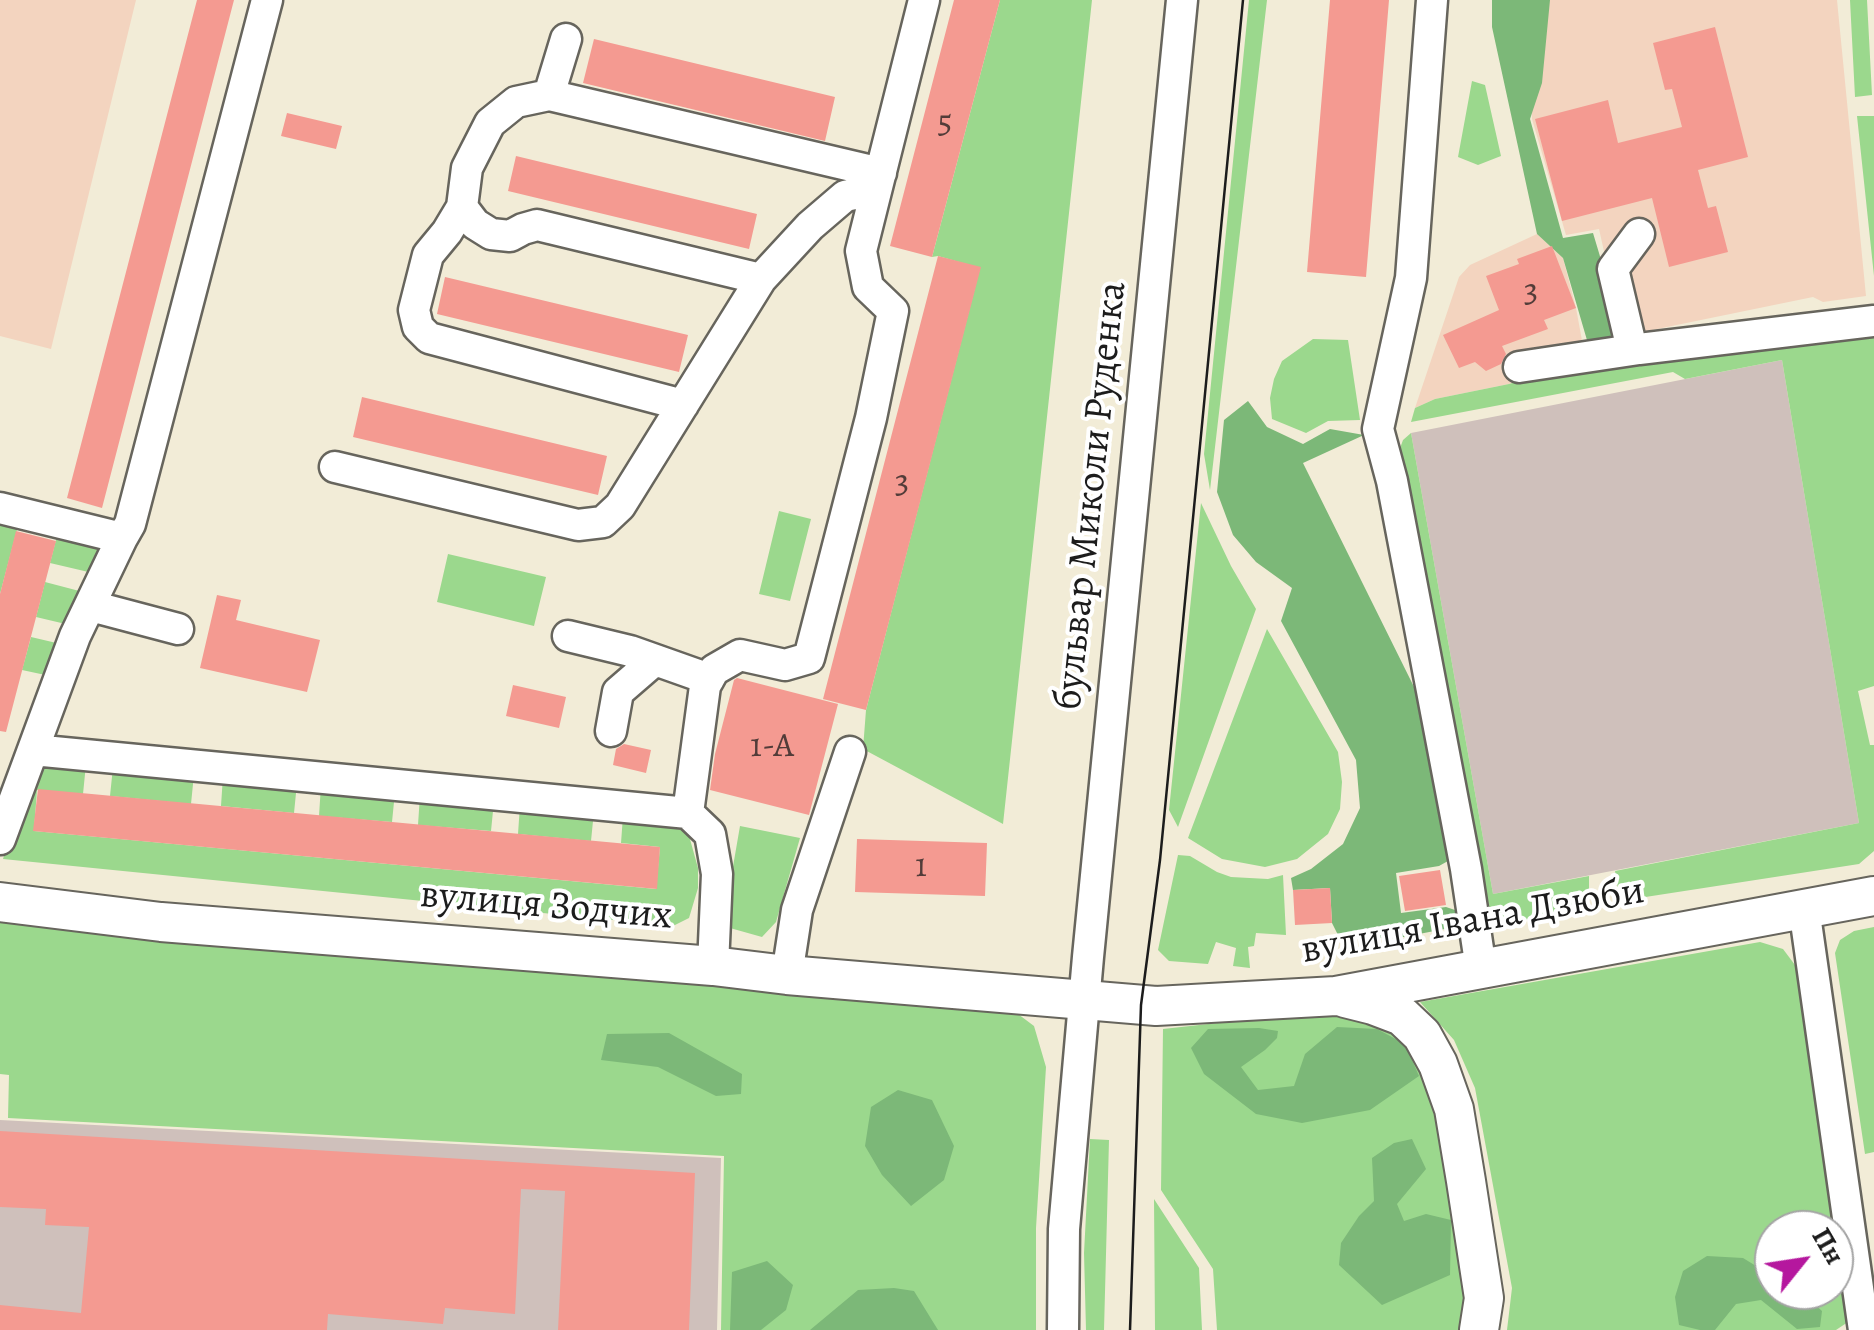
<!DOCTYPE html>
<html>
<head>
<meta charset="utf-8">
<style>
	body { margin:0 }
	#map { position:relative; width:1874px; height:1330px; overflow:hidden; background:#f2ecd7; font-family:Alegreya,serif }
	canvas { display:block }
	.north { position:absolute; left:1754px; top:1210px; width:100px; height:100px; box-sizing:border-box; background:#fff; border:2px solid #a4a4a4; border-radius:50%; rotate:60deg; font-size:28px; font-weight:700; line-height:40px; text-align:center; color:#1c1c1c }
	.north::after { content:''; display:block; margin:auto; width:35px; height:45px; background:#b5179e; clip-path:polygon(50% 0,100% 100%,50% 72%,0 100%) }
</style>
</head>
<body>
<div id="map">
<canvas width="1874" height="1330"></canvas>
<div class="north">Пн</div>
</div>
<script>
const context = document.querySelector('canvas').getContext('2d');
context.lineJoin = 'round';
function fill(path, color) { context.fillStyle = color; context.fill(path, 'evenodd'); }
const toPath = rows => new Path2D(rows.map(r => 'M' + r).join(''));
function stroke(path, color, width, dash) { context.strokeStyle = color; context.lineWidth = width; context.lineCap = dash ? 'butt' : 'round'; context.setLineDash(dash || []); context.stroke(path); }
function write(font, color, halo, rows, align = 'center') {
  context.font = font + ' Alegreya,serif'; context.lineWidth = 8; context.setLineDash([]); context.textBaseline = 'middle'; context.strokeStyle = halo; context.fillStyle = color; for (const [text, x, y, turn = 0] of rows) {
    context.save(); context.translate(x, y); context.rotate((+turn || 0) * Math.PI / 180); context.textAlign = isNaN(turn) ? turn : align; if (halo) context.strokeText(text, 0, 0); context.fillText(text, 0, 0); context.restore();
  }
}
fill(toPath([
	[0,0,136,0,51,349,0,336],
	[1528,0,1837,0,1866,296,1823,302,1813,297,1623,336,1599,229,1566,235,1532,119],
	[1537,234,1563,258,1576,308,1586,362,1509,384,1435,399,1415,408,1459,277,1470,265]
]), '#f3d4bf');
fill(toPath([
	[1782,360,1859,823,1493,894,1411,433],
	[0,1120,721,1158,717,1330,0,1330]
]), '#cfc0bb');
fill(toPath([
	[1000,0,1092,0,1003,824,863,749,866,710,980,268,938,256,932,257],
	[1249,0,1267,0,1210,490,1204,454],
	[1850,0,1867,0,1872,95,1855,97],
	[1472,81,1485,85,1501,156,1478,165,1458,157],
	[1857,116,1874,116,1874,276],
	[1874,333,1874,686,1858,691,1870,745,1874,745,1874,851,1859,864,1626,900,1618,889,1615,871,1859,823,1782,360,1685,379,1673,372,1411,422,1415,408,1435,399,1509,384,1586,362],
	[1313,339,1348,340,1360,420,1328,421,1306,433,1272,419,1270,398,1274,379,1282,361],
	[1411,433,1493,894,1589,876,1589,908,1497,925,1486,917,1399,451,1403,440],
	[1201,503,1231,566,1256,609,1178,827,1169,810],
	[779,511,811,519,790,601,759,594],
	[0,514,110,542,97,574,50,563,57,536,18,526,0,594],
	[448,554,546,577,534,626,437,602],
	[45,582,87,593,74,626,36,617],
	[1267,629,1338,752,1342,782,1340,809,1328,834,1297,859,1265,867,1222,859,1188,838],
	[31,637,65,645,50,676,22,670],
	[59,764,86,764,83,794,37,790,34,831,656,889,660,847,621,843,623,816,677,822,688,832,698,868,698,888,689,918,673,926,3,859,26,787,39,771],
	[113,767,194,774,191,804,110,796],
	[223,776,297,783,294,813,221,806],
	[321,785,395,792,392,822,319,816],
	[420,795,494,801,491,831,418,825],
	[520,805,594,811,591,841,518,834],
	[740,826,800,838,776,922,762,937,730,928,726,907],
	[1178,855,1190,856,1217,872,1231,877,1268,879,1283,875,1286,935,1256,933,1254,946,1248,947,1250,968,1233,966,1236,948,1216,942,1208,964,1169,961,1158,950],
	[0,916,1010,1008,1034,1026,1046,1067,1036,1228,1036,1330,721,1330,724,1156,8,1118,9,1075,0,1074],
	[1874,927,1874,1152,1865,1154,1835,953,1840,940,1854,931],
	[1760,942,1783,949,1798,969,1851,1301,1848,1322,1836,1330,1507,1330,1512,1288,1475,1088,1454,1040,1420,1002],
	[1774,1230,1834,1230,1834,1290,1774,1290],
	[1326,1011,1373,1014,1411,1038,1434,1085,1455,1215,1466,1324,1464,1330,1217,1330,1213,1269,1161,1190,1163,1029],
	[1090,1139,1109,1140,1104,1330,1086,1330,1084,1253],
	[1154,1199,1199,1268,1202,1330,1155,1330]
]), '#9bd88d');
fill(toPath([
	[1492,0,1550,0,1542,83,1530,119,1563,238,1593,233,1602,263,1617,339,1589,347,1563,258,1537,234,1492,27],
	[1248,401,1267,427,1303,444,1330,429,1364,435,1303,463,1418,695,1448,861,1439,866,1396,873,1401,913,1446,907,1455,910,1456,920,1450,928,1393,939,1368,937,1341,941,1332,923,1330,888,1293,890,1291,878,1311,869,1343,844,1360,808,1356,760,1281,621,1292,588,1256,562,1233,535,1217,492,1224,420],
	[1337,1027,1377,1029,1405,1044,1419,1076,1370,1110,1302,1123,1256,1114,1204,1074,1191,1048,1208,1029,1259,1028,1278,1031,1277,1038,1265,1050,1241,1067,1258,1090,1294,1086,1305,1054],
	[669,1033,742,1074,741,1094,716,1096,658,1067,601,1060,607,1034],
	[898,1090,932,1100,954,1146,944,1180,911,1206,882,1175,865,1146,871,1107],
	[1412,1139,1426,1169,1397,1204,1404,1221,1426,1214,1451,1220,1450,1275,1382,1305,1339,1265,1341,1243,1359,1216,1374,1201,1372,1158,1394,1143],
	[1707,1256,1743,1258,1774,1277,1774,1290,1797,1290,1802,1293,1822,1311,1820,1327,1797,1329,1761,1300,1736,1304,1715,1330,1700,1330,1679,1325,1675,1297,1683,1271],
	[767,1261,793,1285,786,1310,761,1330,730,1330,732,1272],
	[894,1288,914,1291,938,1330,810,1330,858,1290]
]), '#7cb878');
fill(toPath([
	[197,0,234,0,102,508,67,498],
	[954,0,1000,0,932,257,890,246],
	[1330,0,1389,0,1366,277,1307,272],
	[1715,27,1748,157,1698,170,1708,208,1716,206,1728,252,1669,267,1652,198,1562,221,1535,119,1608,100,1618,143,1682,127,1672,89,1665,90,1653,43],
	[594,39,835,97,825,141,583,83],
	[287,113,342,126,336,149,281,136],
	[516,156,757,214,749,249,508,191],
	[1552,246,1576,308,1544,320,1548,329,1502,346,1506,354,1501,364,1486,371,1475,362,1459,368,1443,335,1499,310,1486,276,1519,264,1517,259],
	[938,256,981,267,866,710,823,699],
	[445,277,688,335,679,372,437,314],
	[362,397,607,456,598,495,353,437],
	[16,531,56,541,6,732,0,731,0,594],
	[217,595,241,600,236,620,320,640,307,692,200,668],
	[737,678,838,704,809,815,710,790,715,754,734,680],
	[513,685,566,697,559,728,506,716],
	[624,744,651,750,646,773,613,765,616,749],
	[38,789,660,847,657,889,33,831],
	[857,839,987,843,985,896,855,892],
	[1440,870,1446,905,1405,911,1399,876],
	[1330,888,1332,923,1295,925,1293,890],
	[0,1131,695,1173,689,1330,558,1330,565,1191,521,1189,515,1314,445,1308,443,1324,328,1314,327,1330,0,1330,0,1305,81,1313,89,1227,45,1225,46,1209,0,1207]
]), '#f49a91');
const minor = toPath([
	[1432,0,1411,278,1378,429,1392,481,1466,869,1481,969],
	[549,95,566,39],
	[462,207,447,232,428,255,414,310,418,327,429,338,683,405],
	[1639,234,1613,269,1631,345,1639,349,1874,321],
	[761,279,537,225,523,229,510,236,491,234,475,224,462,207,467,168,490,123,516,102,549,95,881,173],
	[1519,367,1639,349],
	[335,467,578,525,603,522,620,506,761,279,810,226,845,196,863,192,875,193],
	[0,508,122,538,130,524,267,0],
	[91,606,178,629],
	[568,636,630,651,709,679],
	[611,731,618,692,655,660],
	[33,750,688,813,710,834,717,874,713,966],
	[688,813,705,686,714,670,740,655,785,665,809,658,871,418,893,311,868,287,861,251,924,0],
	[0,839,75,636,122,538],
	[1804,908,1864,1330],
	[787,975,797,910,850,752],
	[1063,1330,1064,1229,1088,957,1182,0]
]);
const major = toPath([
	[0,902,161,922,713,966,787,975,1156,1006,1336,996,1874,896],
	[1345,998,1373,1005,1402,1016,1422,1035,1438,1064,1454,1109,1466,1181,1484,1298,1479,1330]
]);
stroke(minor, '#67655d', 35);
stroke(major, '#67655d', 42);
stroke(minor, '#fff', 30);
stroke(major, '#fff', 38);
stroke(toPath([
	[1130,1330,1141,1005,1160,860,1243,0]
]), '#1c1c1c', 2.5);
write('35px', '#523c39', null, [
	["5",945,123],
	["3",1531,292],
	["3",902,483],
	["1-А",772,747],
	["1",921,867]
]);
write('40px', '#1c1c1c', '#fff', [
	["бульвар Миколи Руденка",1092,496,-84],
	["вулиця Зодчих",546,907,5],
	["вулиця Івана Дзюби",1473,922,-10]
]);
</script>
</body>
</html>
